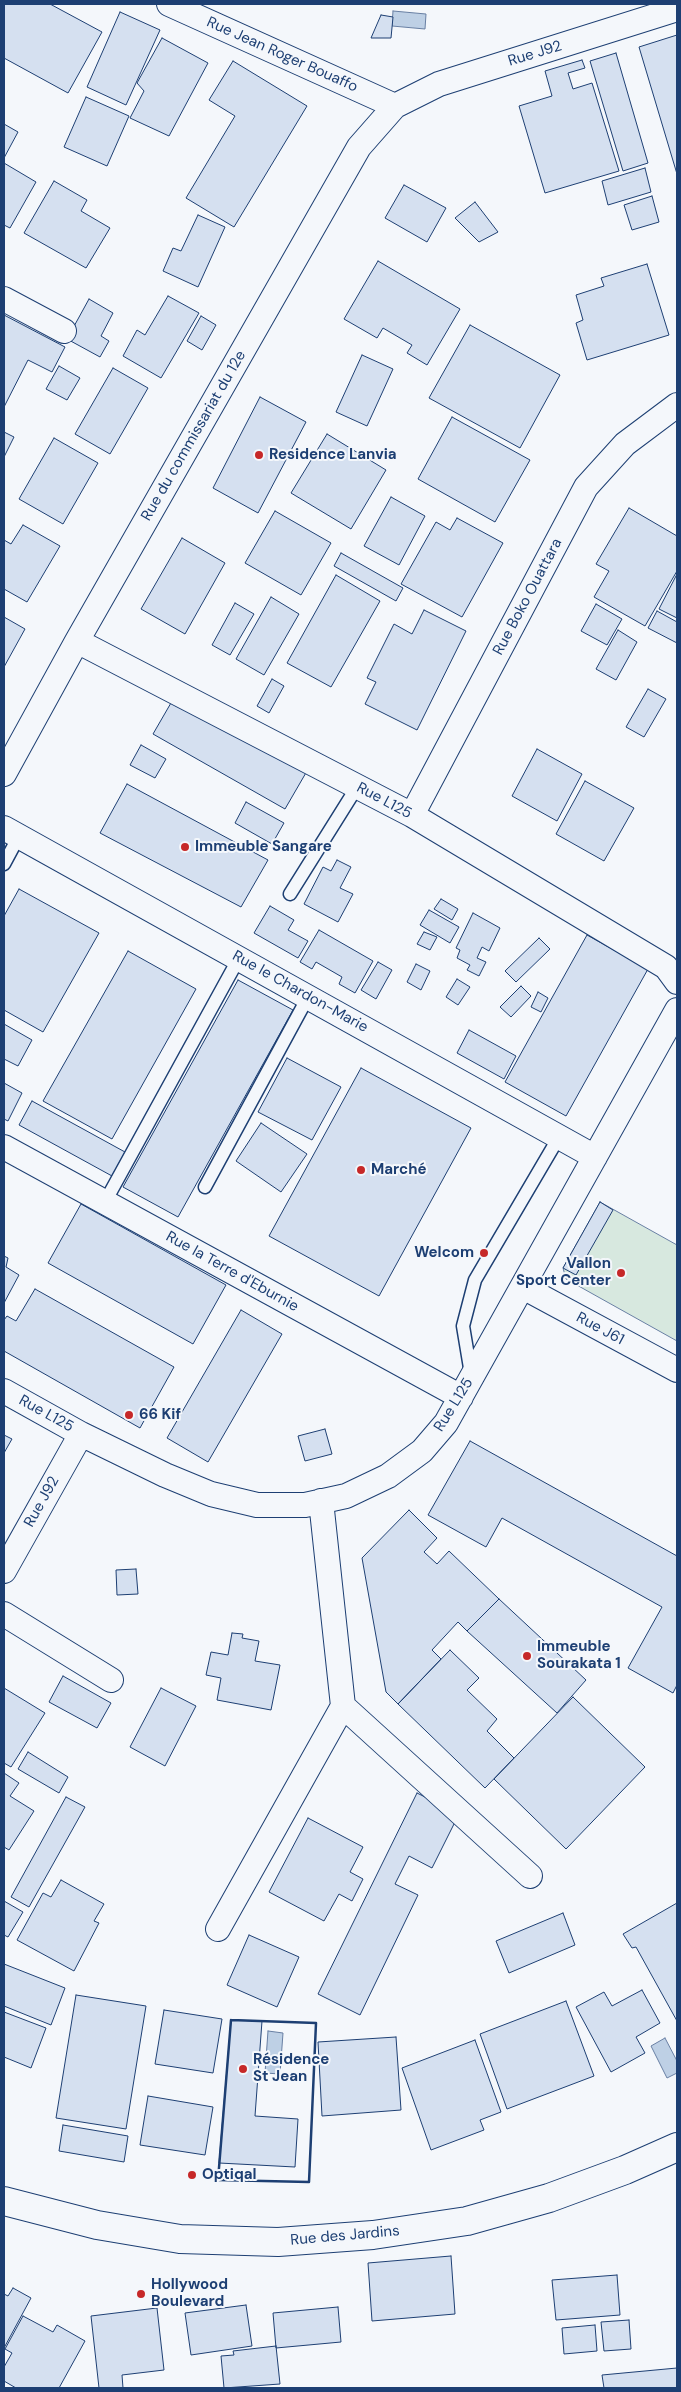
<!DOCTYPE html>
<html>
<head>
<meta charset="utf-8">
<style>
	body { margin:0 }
	#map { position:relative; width:681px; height:2392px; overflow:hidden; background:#f4f7fb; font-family:"DM Sans",sans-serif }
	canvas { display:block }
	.frame { position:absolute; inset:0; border:5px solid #1d3f73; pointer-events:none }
</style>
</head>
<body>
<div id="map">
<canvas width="681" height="2392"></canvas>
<div class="frame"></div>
</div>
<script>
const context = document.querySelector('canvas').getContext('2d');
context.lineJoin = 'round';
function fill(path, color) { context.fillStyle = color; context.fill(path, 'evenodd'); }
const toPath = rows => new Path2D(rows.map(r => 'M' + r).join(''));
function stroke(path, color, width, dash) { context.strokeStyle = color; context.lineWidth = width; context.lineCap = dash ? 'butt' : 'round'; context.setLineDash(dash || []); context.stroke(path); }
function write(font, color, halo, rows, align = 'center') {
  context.font = font + ' "DM Sans",sans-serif'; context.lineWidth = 4; context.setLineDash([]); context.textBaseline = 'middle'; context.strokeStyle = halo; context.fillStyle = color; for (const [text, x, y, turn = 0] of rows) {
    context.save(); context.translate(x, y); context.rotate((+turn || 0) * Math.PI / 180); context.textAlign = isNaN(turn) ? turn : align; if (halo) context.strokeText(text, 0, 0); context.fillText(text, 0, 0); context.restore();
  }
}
const green = toPath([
	[600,1202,677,1245,677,1341,566,1279,563,1268,600,1202]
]);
fill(green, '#d7e8df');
stroke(green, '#687fa3', 1);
const water = toPath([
	[393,11,426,14,425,29,392,26,393,11],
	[268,2031,283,2033,280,2074,265,2073,268,2031],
	[665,2038,677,2061,677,2073,667,2078,651,2046,665,2038]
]);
fill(water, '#bed0e5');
stroke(water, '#687fa3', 1);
const building = toPath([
	[4,4,50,4,102,32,68,93,4,58,4,4],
	[120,12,160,30,126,105,87,87,120,12],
	[381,15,393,17,391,38,371,38,381,15],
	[677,35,677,174,639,47,677,35],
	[162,38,208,63,169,136,130,118,144,91,137,83,162,38],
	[616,53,648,163,623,171,590,61,616,53],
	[582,60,585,68,568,73,573,89,592,83,619,171,545,193,519,106,552,96,545,71,582,60],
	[233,61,307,106,234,227,186,198,235,116,209,100,233,61],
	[86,97,129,116,107,166,64,147,86,97],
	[4,124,18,132,4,158,4,124],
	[4,163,36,182,10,228,4,225,4,163],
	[645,168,651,192,608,205,602,181,645,168],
	[54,181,87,200,81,211,110,228,86,268,24,233,54,181],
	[404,185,446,208,427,242,385,218,404,185],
	[652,196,659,222,632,230,624,205,652,196],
	[475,202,498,232,479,242,455,218,475,202],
	[198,215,225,227,198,287,163,271,173,248,181,251,198,215],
	[378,261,460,309,427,365,407,353,412,345,383,328,377,338,344,319,378,261],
	[647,264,669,335,587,360,576,323,583,320,576,295,604,286,601,278,647,264],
	[168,296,199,313,161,378,123,356,137,330,145,335,168,296],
	[89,299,113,313,101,336,109,341,100,357,67,339,89,299],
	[4,315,65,347,52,372,28,360,4,407,4,315],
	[201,316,216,325,202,350,187,341,201,316],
	[470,325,560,375,520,448,429,398,470,325],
	[362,355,393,369,367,426,336,412,362,355],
	[59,366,80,378,67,400,46,389,59,366],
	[113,368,148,388,110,454,75,434,113,368],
	[260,397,306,422,258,513,213,488,260,397],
	[452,417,530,460,495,522,418,479,452,417],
	[4,432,14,437,4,457,4,432],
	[327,434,386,470,351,529,291,493,327,434],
	[54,438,98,463,63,524,19,499,54,438],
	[391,497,425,516,399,565,364,546,391,497],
	[629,508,677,536,677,571,645,626,594,597,609,571,596,564,629,508],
	[275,511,331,543,301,595,245,563,275,511],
	[457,518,503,543,462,617,401,584,436,522,450,530,457,518],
	[23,525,60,546,27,602,4,589,4,540,11,544,23,525],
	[182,538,225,563,185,634,141,609,182,538],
	[341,553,403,588,396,601,334,566,341,553],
	[677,574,677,618,659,609,677,574],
	[336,575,380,601,331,687,287,663,336,575],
	[271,597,299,614,264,675,236,659,271,597],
	[235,603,254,614,230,655,212,645,235,603],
	[596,604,622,619,607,645,581,631,596,604],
	[424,610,466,631,417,730,365,704,376,682,367,678,394,624,412,634,424,610],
	[657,611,677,622,677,643,648,628,657,611],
	[4,617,25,629,4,667,4,617],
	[618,630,637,642,616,680,596,669,618,630],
	[272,679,284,686,269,713,257,706,272,679],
	[648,689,666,699,644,737,626,727,648,689],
	[175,696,307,771,285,809,153,734,175,696],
	[141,745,166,759,155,778,130,765,141,745],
	[537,749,582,774,557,821,512,796,537,749],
	[585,781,634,808,604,861,556,834,585,781],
	[127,784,268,860,241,907,100,833,127,784],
	[246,802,284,823,272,844,235,823,246,802],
	[337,860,351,867,340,888,353,894,338,922,304,904,323,867,331,871,337,860],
	[19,889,99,933,43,1032,4,1010,4,916,19,889],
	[441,899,458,909,452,920,434,909,441,899],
	[270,906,294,920,288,930,308,941,298,958,254,933,270,906],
	[429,910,459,927,450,943,420,925,429,910],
	[473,913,500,928,489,951,482,947,477,958,486,962,479,976,467,970,470,965,457,958,460,950,456,948,473,913],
	[319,930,373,961,355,993,339,984,342,977,316,962,312,969,300,962,319,930],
	[424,932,437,937,430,950,417,944,424,932],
	[587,935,648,969,566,1116,505,1082,587,935],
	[539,938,550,949,516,982,505,971,539,938],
	[128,951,196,989,112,1139,43,1101,128,951],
	[378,962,392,970,376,999,361,990,378,962],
	[416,964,430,971,421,990,407,982,416,964],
	[457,979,470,987,458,1005,446,997,457,979],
	[238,980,293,1010,178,1217,123,1187,238,980],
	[521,986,531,996,511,1017,500,1007,521,986],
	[538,992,548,998,541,1012,531,1007,538,992],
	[4,1024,32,1040,18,1066,4,1059,4,1024],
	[469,1030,516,1056,504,1079,457,1053,469,1030],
	[287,1058,341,1087,312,1140,258,1112,287,1058],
	[361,1068,471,1128,379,1296,269,1236,361,1068],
	[4,1083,22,1093,8,1121,4,1119,4,1083],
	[32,1101,125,1152,112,1176,19,1125,32,1101],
	[261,1123,307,1154,281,1192,236,1161,261,1123],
	[600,1202,613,1210,576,1275,563,1268,600,1202],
	[81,1204,226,1285,193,1344,48,1263,81,1204],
	[4,1256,8,1258,6,1267,19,1275,4,1303,4,1256],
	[35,1289,174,1367,140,1428,4,1351,4,1320,7,1316,16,1321,35,1289],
	[241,1310,282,1334,208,1462,167,1438,241,1310],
	[325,1429,332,1454,305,1461,298,1436,325,1429],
	[4,1435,12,1439,4,1453,4,1435],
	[470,1441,677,1556,677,1685,673,1693,628,1668,662,1607,502,1518,486,1547,428,1515,470,1441],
	[409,1510,437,1538,424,1552,437,1564,449,1551,499,1599,467,1631,458,1622,432,1650,441,1659,398,1704,386,1692,362,1558,409,1510],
	[136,1569,138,1594,117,1595,116,1570,136,1569],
	[499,1599,586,1680,557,1713,467,1631,499,1599],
	[232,1633,243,1634,242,1638,259,1641,255,1661,280,1665,271,1710,217,1700,221,1678,206,1675,211,1652,228,1655,232,1633],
	[450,1650,479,1678,467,1690,497,1719,487,1731,514,1758,485,1788,398,1704,450,1650],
	[63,1676,111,1703,97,1728,49,1702,63,1676],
	[4,1688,45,1713,11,1767,4,1763,4,1688],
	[161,1688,196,1706,165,1766,130,1747,161,1688],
	[573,1697,645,1767,566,1849,494,1779,573,1697],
	[28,1752,68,1777,59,1793,18,1769,28,1752],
	[4,1773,19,1783,10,1796,34,1811,9,1850,4,1847,4,1773],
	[417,1793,459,1814,432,1868,409,1856,395,1884,418,1895,360,2015,318,1994,417,1793],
	[66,1797,85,1807,29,1907,11,1897,66,1797],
	[308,1818,363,1847,350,1872,363,1879,352,1901,339,1894,324,1921,269,1892,308,1818],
	[61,1880,104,1904,94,1921,99,1923,74,1971,17,1940,43,1893,51,1897,61,1880],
	[4,1901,23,1912,8,1937,4,1935,4,1901],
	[677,1903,677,2021,636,1947,632,1948,623,1934,677,1903],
	[563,1913,575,1945,509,1973,496,1941,563,1913],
	[249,1935,299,1957,277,2007,227,1985,249,1935],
	[4,1964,65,1988,51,2025,4,2006,4,1964],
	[642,1990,660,2023,636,2037,645,2053,611,2072,576,2007,604,1992,612,2006,642,1990],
	[76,1995,146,2006,126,2129,56,2118,76,1995],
	[566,2001,594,2076,507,2109,480,2034,566,2001],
	[164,2010,222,2019,213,2073,155,2064,164,2010],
	[4,2012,46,2028,31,2068,4,2057,4,2012],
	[231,2020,262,2021,255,2116,298,2119,295,2167,219,2163,231,2020],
	[396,2037,401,2110,322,2116,318,2042,396,2037],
	[475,2040,501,2112,480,2120,484,2130,431,2150,402,2068,475,2040],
	[148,2096,213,2107,205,2155,140,2145,148,2096],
	[63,2125,128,2136,124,2162,59,2151,63,2125],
	[451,2256,455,2314,372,2321,368,2263,451,2256],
	[617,2275,620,2315,556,2320,552,2280,617,2275],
	[13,2288,31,2298,4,2348,4,2294,8,2296,13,2288],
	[246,2305,252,2346,191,2355,185,2313,246,2305],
	[338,2307,341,2342,276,2348,273,2313,338,2307],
	[157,2308,164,2370,122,2375,123,2388,99,2388,91,2316,157,2308],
	[23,2316,53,2332,57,2325,85,2341,59,2388,16,2388,4,2381,4,2367,12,2353,5,2349,23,2316],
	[629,2320,631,2349,604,2351,601,2322,629,2320],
	[595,2325,597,2351,564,2354,562,2328,595,2325],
	[276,2346,280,2384,224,2388,221,2356,234,2355,233,2351,276,2346],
	[677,2368,677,2388,604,2388,602,2375,677,2368]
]);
fill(building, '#d5e0f0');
stroke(building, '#1d3f73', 1);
const lane = toPath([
	[4,864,19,836],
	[290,894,357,787],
	[205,1187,308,997],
	[105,1202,239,958],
	[471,1374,463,1326,475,1280,559,1137]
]);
const street = toPath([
	[169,4,395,106],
	[4,299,64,331],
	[77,641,412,815,666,967,677,982],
	[4,774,77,641,359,147,395,106,439,84,677,9],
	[412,815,586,487,625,444,677,405],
	[4,828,595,1157],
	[4,1147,461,1397],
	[523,1287,677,1370],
	[4,1391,81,1434,165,1475,211,1494,257,1505,305,1505,346,1496,388,1476,422,1451,446,1423,677,1010],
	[4,1571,81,1434],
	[4,1614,111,1680],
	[343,1706,530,1876],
	[218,1929,343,1706,321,1501]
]);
const secondary = toPath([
	[4,2201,97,2225,180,2239,278,2242,373,2235,467,2221,549,2198,625,2170,677,2147]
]);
stroke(lane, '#1d3f73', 15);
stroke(street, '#1d3f73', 26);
stroke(secondary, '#1d3f73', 30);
stroke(lane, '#f4f7fb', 12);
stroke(street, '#f4f7fb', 24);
stroke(secondary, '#f4f7fb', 28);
stroke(toPath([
	[231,2020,316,2023,309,2182,218,2180,231,2020]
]), '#1d3f73', 2.5);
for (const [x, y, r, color] of [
	[259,455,5,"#c62828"],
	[185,847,5,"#c62828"],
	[361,1170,5,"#c62828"],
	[484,1253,5,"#c62828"],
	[621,1273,5,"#c62828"],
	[129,1415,5,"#c62828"],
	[527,1656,5,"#c62828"],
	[243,2069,5,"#c62828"],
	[192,2175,5,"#c62828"],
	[141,2294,5,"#c62828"]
]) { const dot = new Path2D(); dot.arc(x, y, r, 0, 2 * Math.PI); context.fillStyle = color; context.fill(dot); stroke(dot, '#f4f7fb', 2); }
write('15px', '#1d3f73', '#f4f7fb', [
	["Rue J92",535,54,-17],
	["Rue Jean Roger Bouaffo",282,55,24],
	["Rue du commissariat du 12e",194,436,-60],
	["Rue Boko Ouattara",528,597,-62],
	["Rue L125",384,801,28],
	["Rue le Chardon-Marie",300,992,29],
	["Rue la Terre d'Eburnie",232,1272,29],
	["Rue J61",600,1329,28],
	["Rue L125",454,1405,-58],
	["Rue L125",46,1414,29],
	["Rue J92",42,1502,-61],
	["Rue des Jardins",345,2236,-5]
]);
write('bold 15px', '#1d3f73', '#f4f7fb', [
	["Residence Lanvia",269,455],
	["Immeuble Sangare",195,847],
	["Marché",371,1170],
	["Welcom",474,1253,"right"],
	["Vallon",611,1264,"right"],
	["Sport Center",611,1281,"right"],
	["66 Kif",139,1415],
	["Immeuble",537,1647],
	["Sourakata 1",537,1664],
	["Résidence",253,2060],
	["St Jean",253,2077],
	["Optiqal",202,2175],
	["Hollywood",151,2285],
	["Boulevard",151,2302]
], 'left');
</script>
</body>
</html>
